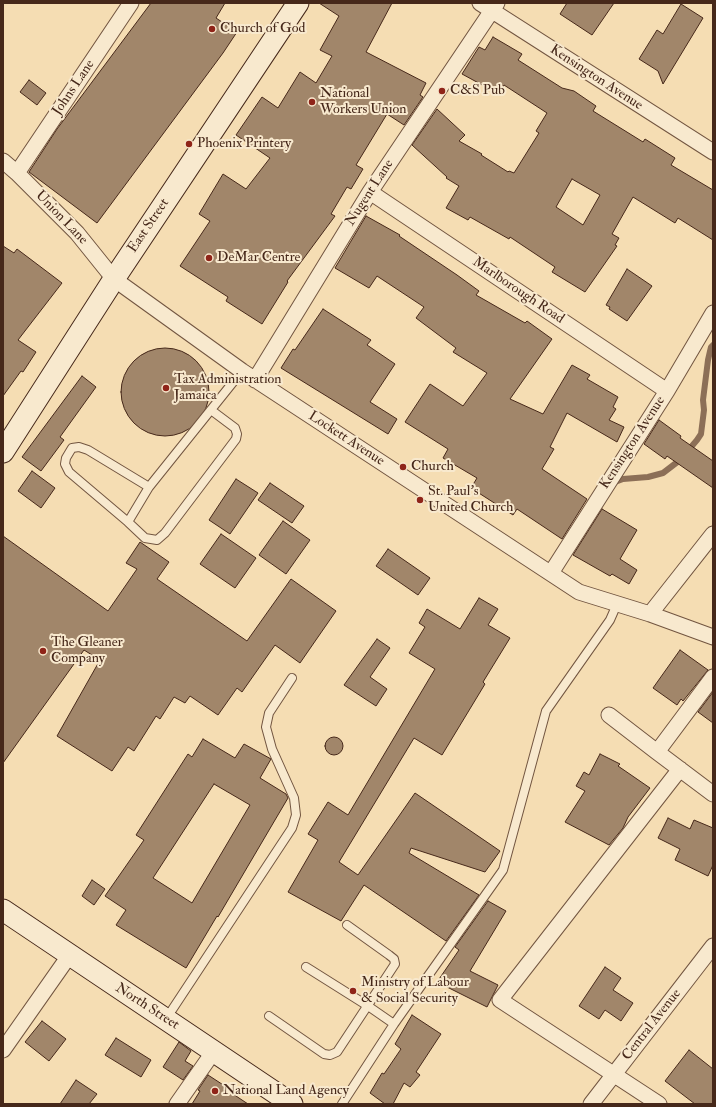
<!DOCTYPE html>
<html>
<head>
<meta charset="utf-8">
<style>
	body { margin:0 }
	#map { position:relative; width:716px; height:1107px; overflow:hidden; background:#f5ddb3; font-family:"IM FELL Double Pica",serif }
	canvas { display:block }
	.frame { position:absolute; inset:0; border:4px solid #46281a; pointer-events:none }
</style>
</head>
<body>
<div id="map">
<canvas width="716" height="1107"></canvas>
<div class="frame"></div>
</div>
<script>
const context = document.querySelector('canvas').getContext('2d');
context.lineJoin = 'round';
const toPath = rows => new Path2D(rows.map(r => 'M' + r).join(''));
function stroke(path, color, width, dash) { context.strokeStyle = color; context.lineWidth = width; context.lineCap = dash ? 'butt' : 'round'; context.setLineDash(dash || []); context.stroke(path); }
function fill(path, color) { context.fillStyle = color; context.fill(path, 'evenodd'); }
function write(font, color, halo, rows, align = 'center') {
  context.font = font + ' "IM FELL Double Pica",serif'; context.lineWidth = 4; context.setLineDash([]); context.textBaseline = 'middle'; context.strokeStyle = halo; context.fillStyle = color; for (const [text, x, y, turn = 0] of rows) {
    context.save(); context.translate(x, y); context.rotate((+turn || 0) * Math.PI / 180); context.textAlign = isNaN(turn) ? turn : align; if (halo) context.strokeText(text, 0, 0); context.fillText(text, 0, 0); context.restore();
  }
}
stroke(toPath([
	[615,482,623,479,648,477,663,473,680,460,697,440,701,434,704,410,703,400,708,360,711,347,713,345]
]), '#8c6f57', 6);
const building = toPath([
	[151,3,225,3,216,18,237,32,223,53,97,223,29,172,57,129,151,3],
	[319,3,392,3,366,52,426,83,420,95,423,97,404,125,387,114,356,165,363,169,351,189,347,187,331,214,335,216,287,281,288,282,262,324,226,301,228,297,180,266,210,221,199,214,223,174,246,189,270,158,236,135,262,97,278,108,300,72,316,83,332,56,320,50,339,16,319,3],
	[567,3,614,3,592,35,560,14,567,3],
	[681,4,703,18,663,84,658,71,639,59,657,30,663,34,681,4],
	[493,37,522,54,518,60,562,88,574,91,596,106,593,111,643,142,645,139,675,158,671,165,713,190,713,240,678,218,675,223,633,197,612,234,619,238,615,245,617,246,585,292,552,272,555,267,510,237,509,239,470,217,468,220,446,208,459,186,446,178,447,177,412,145,437,109,465,135,459,141,482,154,481,155,508,172,509,171,514,173,539,133,536,131,547,113,504,85,503,87,501,86,497,93,462,74,479,47,485,50,493,37],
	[572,179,600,195,583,225,556,207,572,179],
	[29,80,46,93,37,105,20,92,29,80],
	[366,216,400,235,399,236,457,275,479,291,476,295,525,323,527,321,552,339,510,399,543,414,572,365,590,375,587,379,618,397,613,407,616,409,609,420,624,427,617,442,567,413,550,447,554,449,542,469,587,499,562,539,517,509,513,515,471,488,477,478,443,458,448,449,405,422,430,384,463,406,487,373,453,352,456,348,416,318,424,307,377,276,369,288,335,268,366,216],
	[3,246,14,253,17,249,62,283,18,340,36,352,23,372,21,371,3,396,3,246],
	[627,269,652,286,627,321,609,309,610,307,606,305,627,269],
	[323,309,371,340,367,345,395,364,370,402,397,419,388,434,281,368,293,349,295,350,323,309],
	'121 392a44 44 0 1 1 88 0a44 44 0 1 1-88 0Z',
	[82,376,96,387,60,437,64,440,41,471,22,457,82,376],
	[659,420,681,436,680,438,713,461,713,488,667,456,665,459,644,444,659,420],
	[32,471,55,488,41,508,18,491,32,471],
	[236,479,258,493,230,534,209,520,236,479],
	[270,483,304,506,292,523,258,500,270,483],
	[602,509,637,530,620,559,637,570,629,584,612,574,610,576,573,555,602,509],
	[283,521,310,540,286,574,259,555,283,521],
	[221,534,256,558,235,588,200,564,221,534],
	[3,536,108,611,137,569,126,563,140,542,169,562,157,579,247,641,291,579,336,611,300,663,275,645,242,692,237,688,218,715,190,696,185,703,174,697,160,719,156,716,134,751,128,747,112,771,57,736,100,660,84,650,3,763,3,536],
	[388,549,430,578,418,595,376,566,388,549],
	[479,598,498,609,488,625,510,638,483,682,485,684,442,755,414,738,339,862,358,875,415,793,500,851,485,872,411,848,409,853,479,895,446,941,364,885,341,921,288,892,318,840,308,834,328,802,348,815,435,669,409,653,425,627,419,623,427,609,460,629,479,598],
	[377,639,390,648,370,677,387,689,376,706,344,685,377,639],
	[680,650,708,670,683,701,681,699,677,705,653,688,680,650],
	[713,692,713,723,698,712,713,692],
	'325 746a9 9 0 1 1 18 0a9 9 0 1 1-18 0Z',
	[203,739,235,758,244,744,271,759,260,778,286,794,288,798,275,820,218,917,217,916,186,968,116,925,126,910,105,896,144,840,136,835,188,754,192,757,203,739],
	[214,784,250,805,192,903,153,878,214,784],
	[600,754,620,764,618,766,650,788,628,817,623,828,609,845,565,822,585,791,576,786,584,772,589,775,600,754],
	[668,818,690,829,694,820,713,828,713,865,708,876,675,860,680,849,658,838,668,818],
	[92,880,105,889,94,905,82,896,92,880],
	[488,901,506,911,470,971,498,985,487,1007,437,982,459,950,455,947,488,901],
	[605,967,621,978,613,990,633,1003,621,1021,605,1010,599,1019,579,1006,605,967],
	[412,1015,441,1034,416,1072,420,1075,410,1087,404,1083,393,1104,385,1104,370,1093,382,1073,384,1074,401,1049,395,1044,412,1015],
	[42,1021,66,1039,49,1061,25,1042,42,1021],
	[116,1038,151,1060,141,1077,105,1055,116,1038],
	[179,1042,191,1051,185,1061,193,1066,183,1080,163,1067,179,1042],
	[689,1050,713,1069,713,1104,695,1104,665,1081,689,1050],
	[208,1075,231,1090,230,1092,248,1104,192,1104,200,1091,198,1090,208,1075],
	[76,1080,97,1094,89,1104,60,1104,76,1080]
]);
fill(building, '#a1866a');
stroke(building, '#46281a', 1);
const lane = toPath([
	[211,410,235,428,237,434,236,439,165,533,157,540,145,538,128,522,149,487,242,371],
	[128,522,69,472,65,464,66,458,72,448,79,447,88,450,149,487],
	[306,967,368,1006,394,1024],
	[269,1016,324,1054,330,1055,337,1052,395,964,394,959,389,955,347,925],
	[166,1019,292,828,296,815,294,798,272,749,266,727,269,713,292,678],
	[342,1104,394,1024,503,870,546,711,610,620,617,604]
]);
const street = toPath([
	[480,3,713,152],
	[3,161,17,173,77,233,114,279,242,371,579,592,650,614,713,637],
	[17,173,131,3],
	[370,192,667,391],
	[255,380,370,192,497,3],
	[551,573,667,391,713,313],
	[650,614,713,534],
	[609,715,657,752,713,794],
	[657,752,713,677],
	[3,1050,69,956],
	[177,1104,214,1051],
	[591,1104,713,946],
	[659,1104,500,1000,680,769]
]);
const secondary = toPath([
	[3,452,114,279,298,3],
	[3,910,292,1104]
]);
stroke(lane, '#725540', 10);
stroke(street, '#725540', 17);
stroke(secondary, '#46281a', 23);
stroke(lane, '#f8e9ce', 8);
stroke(street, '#f8e9ce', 15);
stroke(secondary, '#f8e9ce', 21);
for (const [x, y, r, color] of [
	[212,29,4,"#8f2418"],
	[442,91,4,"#8f2418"],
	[312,102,4,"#8f2418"],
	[189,144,4,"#8f2418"],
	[209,258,4,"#8f2418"],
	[166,388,4,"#8f2418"],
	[403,467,4,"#8f2418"],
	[420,500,4,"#8f2418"],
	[43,651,4,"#8f2418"],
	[353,991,4,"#8f2418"],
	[215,1091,4,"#8f2418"]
]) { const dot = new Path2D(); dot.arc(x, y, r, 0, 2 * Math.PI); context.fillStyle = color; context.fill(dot); stroke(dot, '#f8e9ce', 1.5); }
write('14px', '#46281a', '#f8e9ce', [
	["Church of God",220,29],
	["C&S Pub",450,91],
	["National",320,94],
	["Workers Union",320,110],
	["Phoenix Printery",197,144],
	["DeMar Centre",217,258],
	["Tax Administration",174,380],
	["Jamaica",174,396],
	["Church",411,467],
	["St. Paul's",428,492],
	["United Church",428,508],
	["The Gleaner",51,643],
	["Company",51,659],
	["Ministry of Labour",361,983],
	["& Social Security",361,999],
	["National Land Agency",223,1091]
], 'left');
write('14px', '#46281a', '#f8e9ce', [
	["Kensington Avenue",596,78,33],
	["Johns Lane",74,88,-56],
	["Nugent Lane",370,193,-57],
	["Union Lane",61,218,46],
	["East Street",149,226,-56],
	["Marlborough Road",518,291,34],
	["Lockett Avenue",346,439,33],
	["Kensington Avenue",633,443,-57],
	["North Street",147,1007,33],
	["Central Avenue",652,1025,-52]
]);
</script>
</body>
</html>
